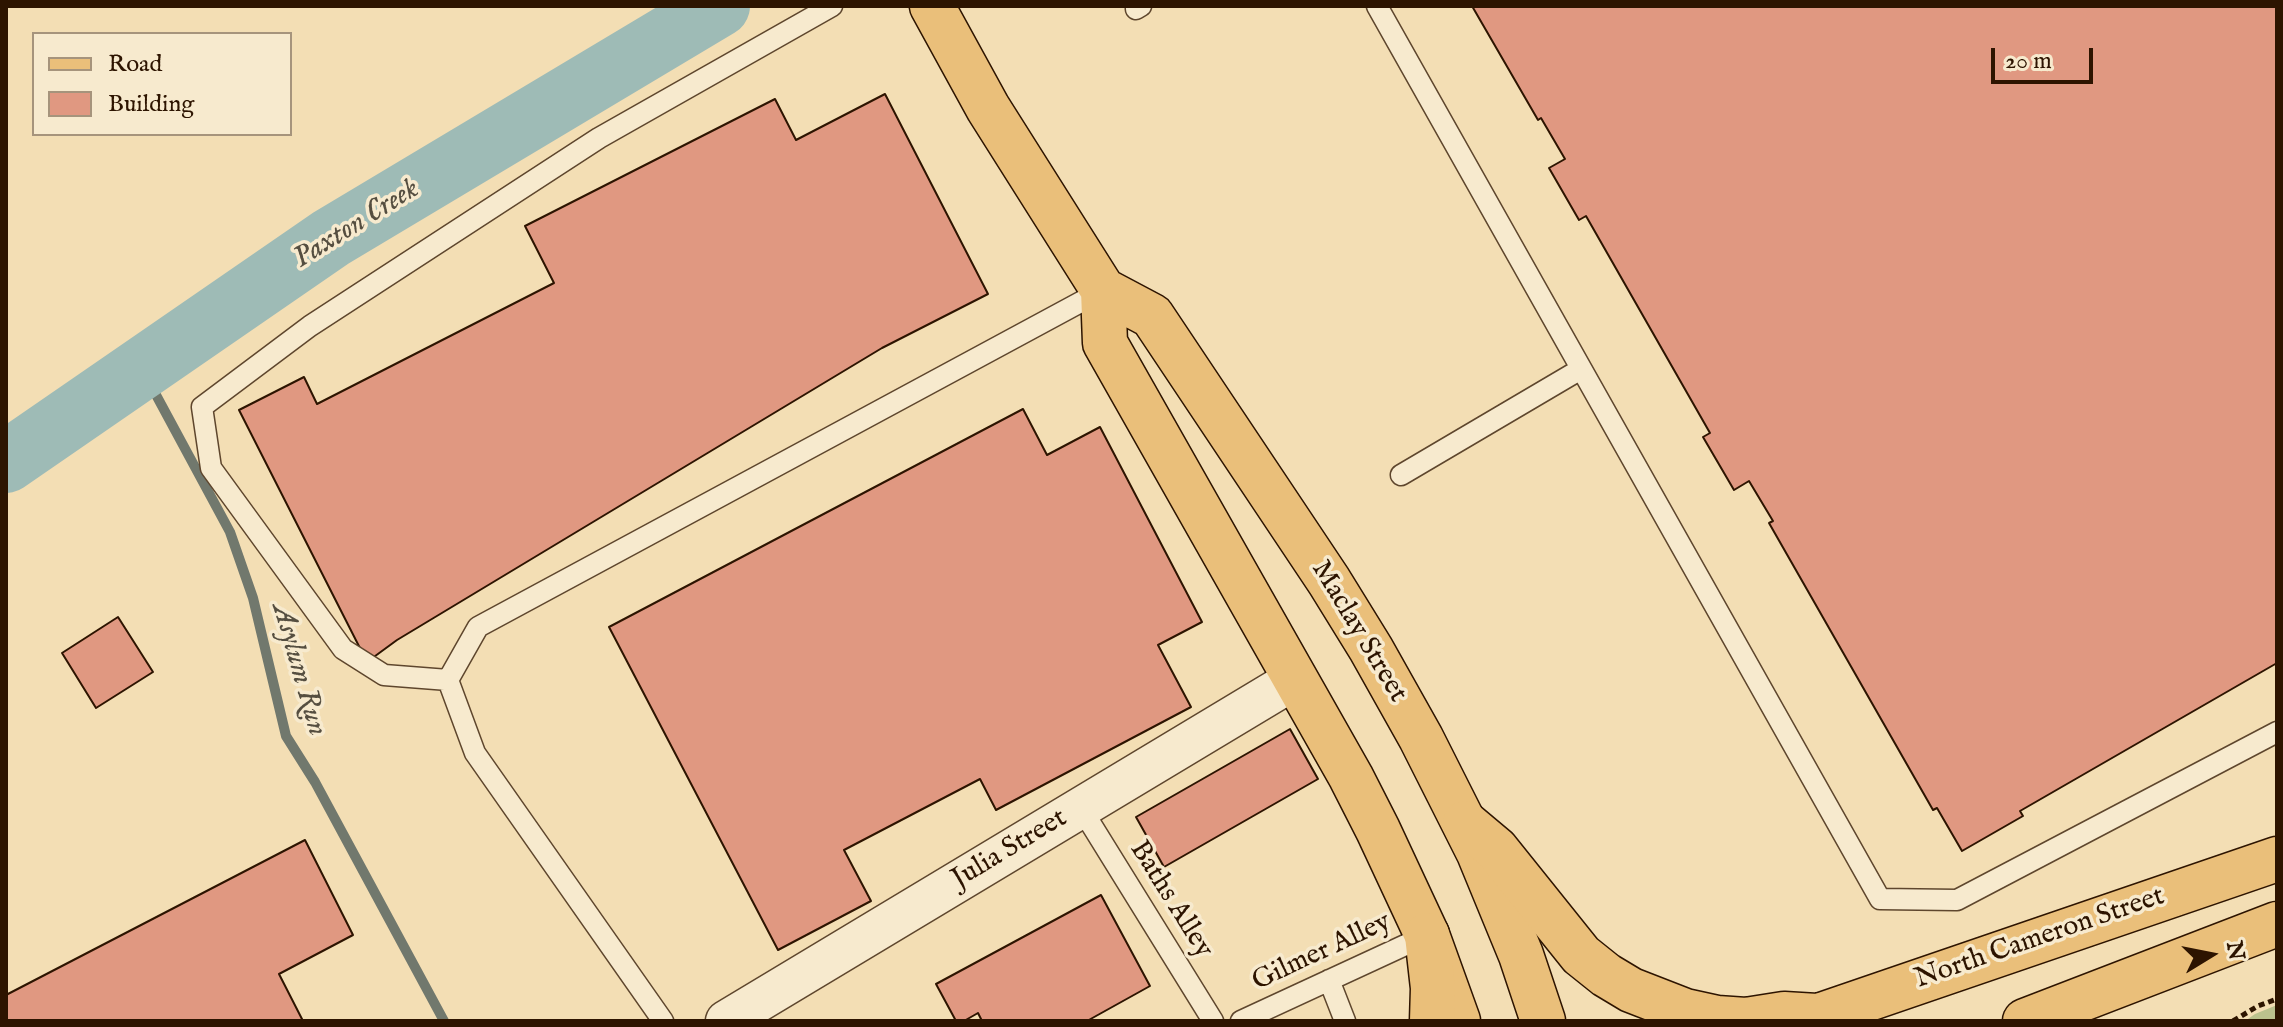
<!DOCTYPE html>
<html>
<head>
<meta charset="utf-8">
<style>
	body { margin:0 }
	#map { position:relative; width:2283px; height:1027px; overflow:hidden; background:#f3deb4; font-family:"IM FELL English",serif }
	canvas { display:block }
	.frame { position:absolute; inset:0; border:8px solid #2d1400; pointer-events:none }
	.legend { position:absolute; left:32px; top:32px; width:260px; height:104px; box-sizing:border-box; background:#f7eace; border:2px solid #a6947c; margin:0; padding:10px 14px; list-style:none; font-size:24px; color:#2d1400 }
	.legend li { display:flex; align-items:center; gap:16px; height:40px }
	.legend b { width:40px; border:2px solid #a6947c }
	.north { position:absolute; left:2171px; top:915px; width:80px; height:80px; -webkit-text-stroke:6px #f7eace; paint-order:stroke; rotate:80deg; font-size:22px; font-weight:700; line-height:32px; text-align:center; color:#2d1400 }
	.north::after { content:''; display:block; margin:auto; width:28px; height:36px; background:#2d1400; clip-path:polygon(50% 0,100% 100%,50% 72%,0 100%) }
	.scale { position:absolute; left:1991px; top:48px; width:102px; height:36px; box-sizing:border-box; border:4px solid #2d1400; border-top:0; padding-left:10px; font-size:24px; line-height:28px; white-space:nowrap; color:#2d1400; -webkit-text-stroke:6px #f7eace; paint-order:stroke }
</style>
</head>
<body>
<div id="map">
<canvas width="2283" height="1027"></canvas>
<div class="frame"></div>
<ul class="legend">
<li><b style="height:10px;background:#eabf7a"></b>Road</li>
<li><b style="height:22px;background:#e09881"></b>Building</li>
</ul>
<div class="north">N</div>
<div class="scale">20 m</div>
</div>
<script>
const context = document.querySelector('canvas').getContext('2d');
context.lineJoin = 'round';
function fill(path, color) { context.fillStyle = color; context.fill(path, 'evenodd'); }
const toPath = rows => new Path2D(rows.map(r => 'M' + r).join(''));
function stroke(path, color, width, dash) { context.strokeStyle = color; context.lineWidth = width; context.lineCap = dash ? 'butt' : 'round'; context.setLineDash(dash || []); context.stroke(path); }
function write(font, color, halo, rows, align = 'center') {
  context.font = font + ' "IM FELL English",serif'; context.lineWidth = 7; context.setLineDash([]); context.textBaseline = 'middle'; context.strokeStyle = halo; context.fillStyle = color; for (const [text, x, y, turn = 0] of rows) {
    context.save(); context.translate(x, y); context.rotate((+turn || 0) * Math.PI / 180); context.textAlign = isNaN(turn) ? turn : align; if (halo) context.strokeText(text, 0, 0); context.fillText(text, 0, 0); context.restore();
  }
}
fill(toPath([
	[2277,1005,2277,1021,2245,1021,2255,1014]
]), '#bbc18d');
stroke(toPath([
	[139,370,155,393,230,532,253,598,286,736,315,782,444,1021]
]), '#71786d', 10);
stroke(toPath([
	[6,462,331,238,719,6]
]), '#9ebbb6', 62);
const building = toPath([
	[1472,6,2277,6,2277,663,2020,811,2023,816,1962,851,1937,808,1933,810,1769,523,1773,521,1749,481,1734,490,1703,437,1710,433,1586,216,1579,220,1549,168,1565,159,1541,118,1538,120,1472,6],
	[885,94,988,294,882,348,397,640,367,662,239,410,304,377,317,404,554,283,525,226,775,99,796,140,885,94],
	[1023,409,1047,455,1100,427,1202,622,1158,645,1191,707,996,810,980,779,844,850,871,901,778,950,609,627,1023,409],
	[118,617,153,672,96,708,62,653,118,617],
	[1290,729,1318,779,1164,867,1136,817,1290,729],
	[305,840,353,935,279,974,303,1021,6,1021,6,995,305,840],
	[1101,895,1150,986,1087,1021,982,1021,978,1013,964,1021,956,1021,936,984,1101,895]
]);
fill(building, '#e09881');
stroke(building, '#2d1400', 2);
const service = toPath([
	[1377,6,1880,899,1957,900,2277,732],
	[1136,9,1141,6],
	[1401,475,1581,369],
	[448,680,384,675,343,649,211,468,202,407,310,326,599,138,832,6],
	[1081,808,1213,1021],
	[1329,980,1345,1021],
	[663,1021,475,753,448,680,478,627,1103,290],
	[1241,1021,1427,935]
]);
const minor = toPath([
	[726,1021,1295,679]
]);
const primary = toPath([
	[932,6,988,108,1103,290,1105,343,1351,777,1378,830,1427,935,1458,1021],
	[1103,290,1152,316,1329,581,1371,649,1421,738,1479,853,1521,955,1543,1021]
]);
const trunk = toPath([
	[1465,823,1496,849,1581,955,1606,975,1631,990,1685,1011,1717,1018,1746,1020,1784,1014,1817,1016],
	[1427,935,1433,988,1432,1021],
	[1804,1021,2277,859],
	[2025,1021,2277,924]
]);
stroke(service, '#5e462d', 23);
stroke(minor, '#5e462d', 43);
stroke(primary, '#2d1400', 47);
stroke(trunk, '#2d1400', 47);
stroke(toPath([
	[2233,1021,2258,1006,2277,999]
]), '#2d1400', 5, [6, 4]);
stroke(service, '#f7eace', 20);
stroke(minor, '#f7eace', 40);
stroke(primary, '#eabf7a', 44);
stroke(trunk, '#eabf7a', 44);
write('28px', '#2d1400', '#f7eace', [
	["Maclay Street",1358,632,59],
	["Julia Street",1010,850,-31],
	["Baths Alley",1170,900,58],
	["North Cameron Street",2040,939,-19],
	["Gilmer Alley",1322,953,-25]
]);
write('italic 30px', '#554e40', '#f7eace', [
	["Paxton Creek",357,225,-32],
	["Asylum Run",298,670,74]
]);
</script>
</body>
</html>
